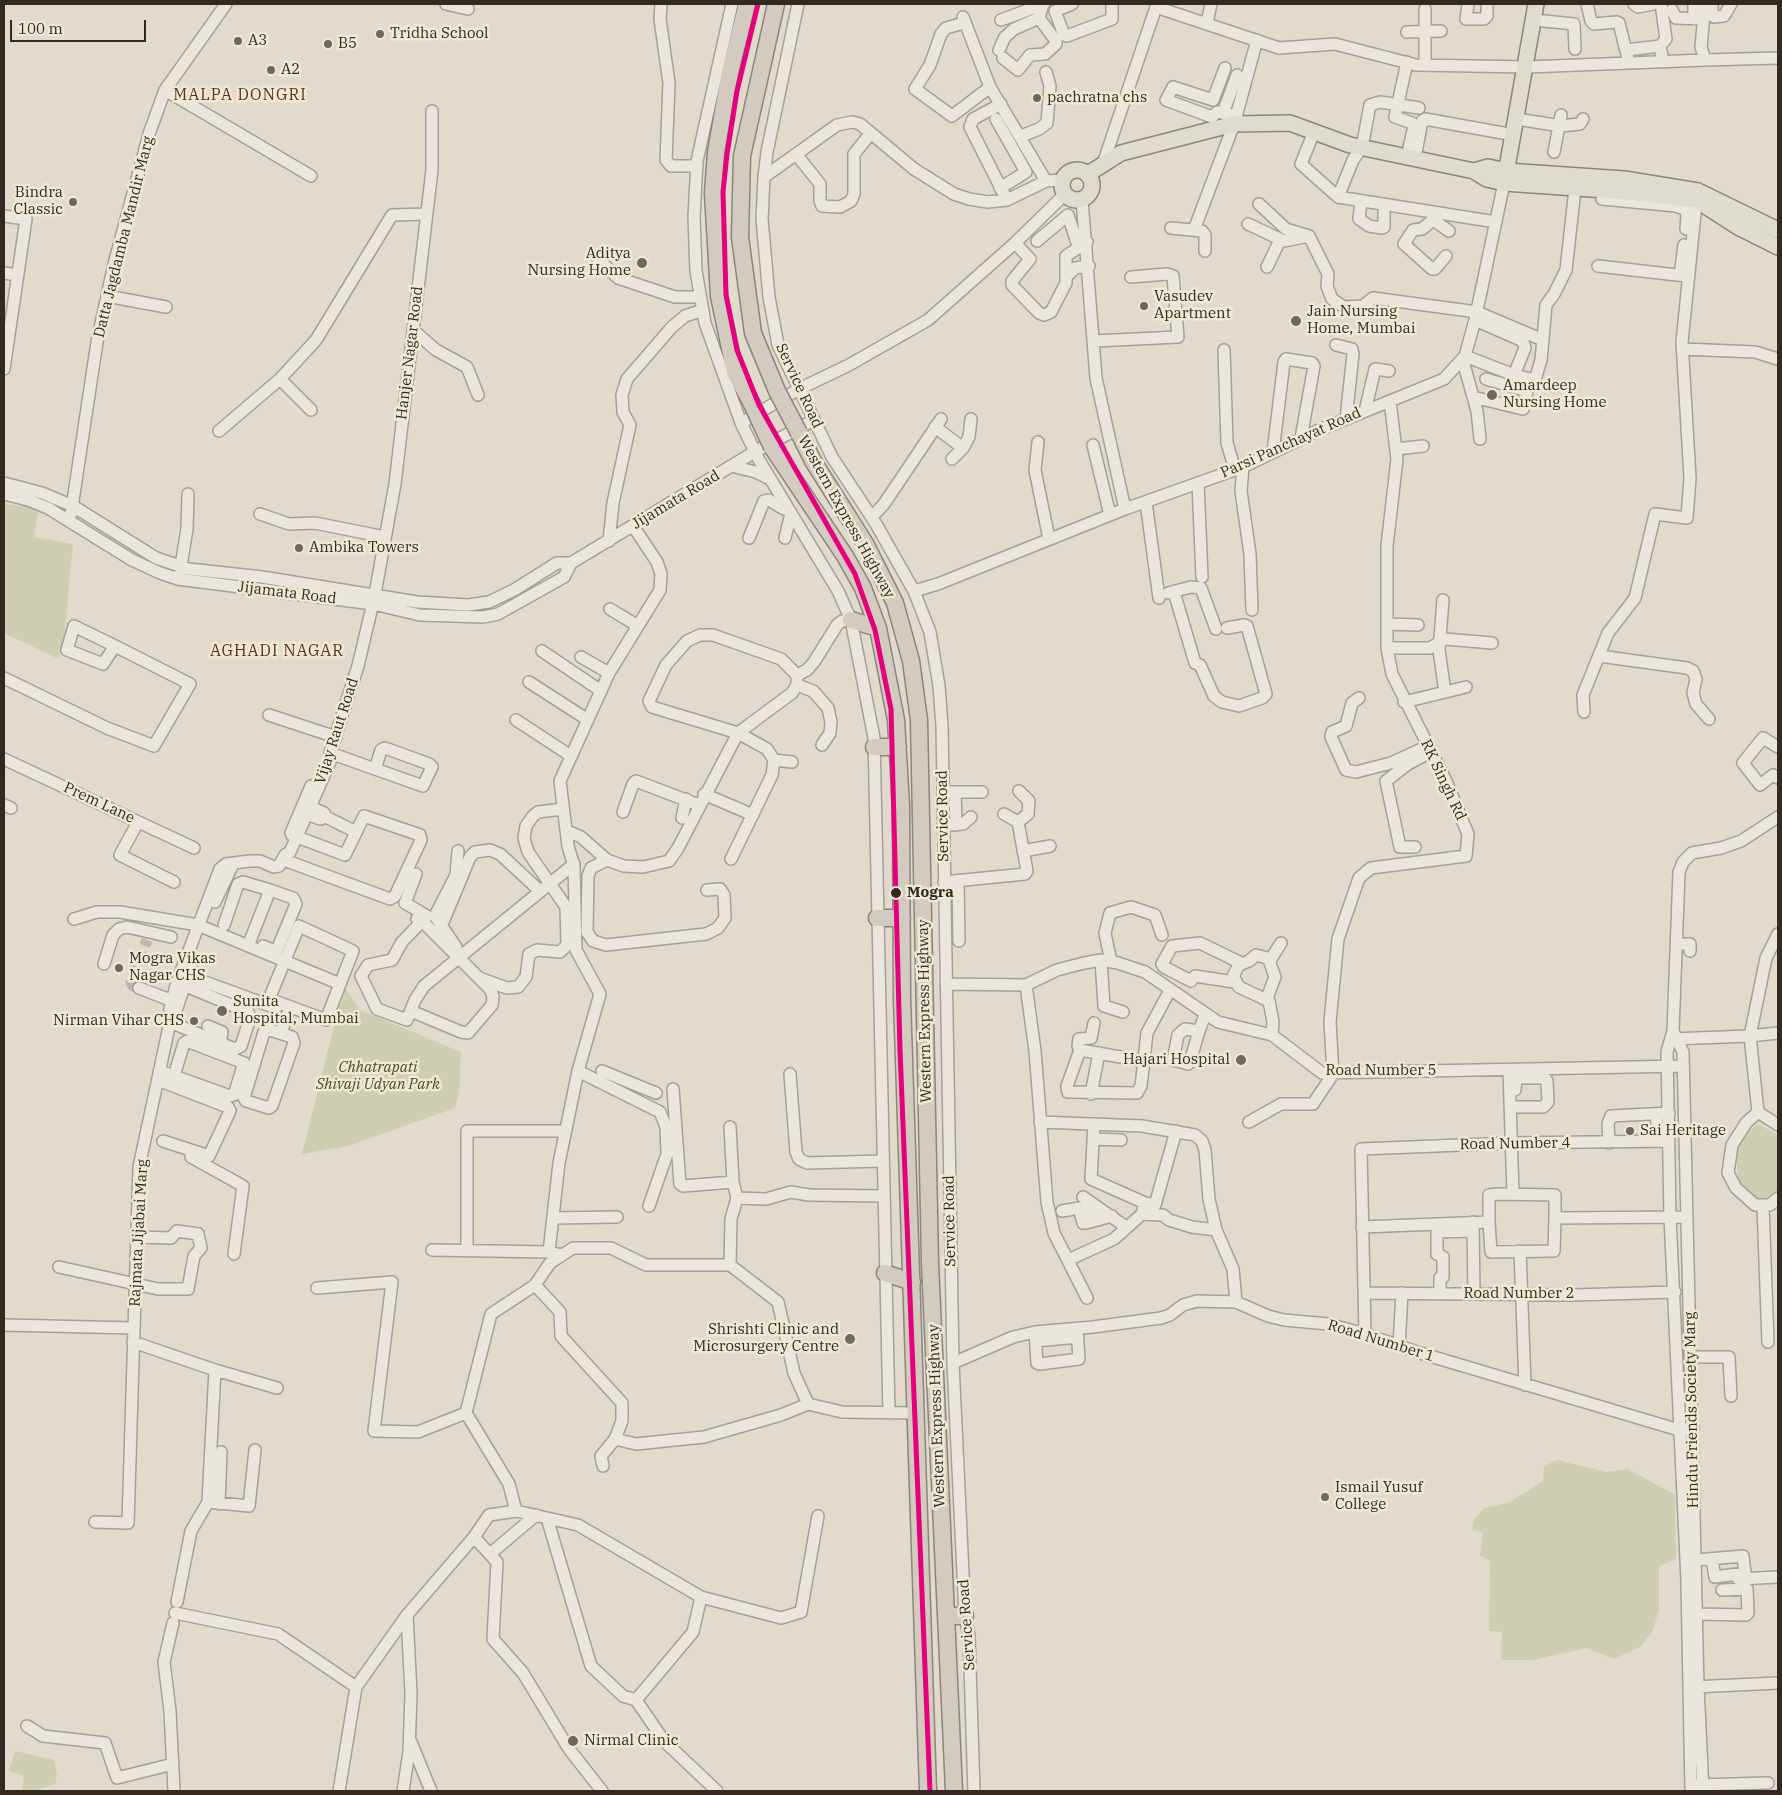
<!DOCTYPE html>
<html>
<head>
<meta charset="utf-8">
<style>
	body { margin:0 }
	#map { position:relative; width:1782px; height:1795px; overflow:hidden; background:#e1dacd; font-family:"IBM Plex Serif",serif }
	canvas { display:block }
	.frame { position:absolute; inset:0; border:5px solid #332920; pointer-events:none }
	.scale { position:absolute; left:10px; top:20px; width:136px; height:22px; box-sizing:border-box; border:2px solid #332920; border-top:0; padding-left:6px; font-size:15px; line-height:18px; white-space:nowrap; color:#332920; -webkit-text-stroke:4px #f1e8d4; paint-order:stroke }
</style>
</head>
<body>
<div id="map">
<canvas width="1782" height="1795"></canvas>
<div class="frame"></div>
<div class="scale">100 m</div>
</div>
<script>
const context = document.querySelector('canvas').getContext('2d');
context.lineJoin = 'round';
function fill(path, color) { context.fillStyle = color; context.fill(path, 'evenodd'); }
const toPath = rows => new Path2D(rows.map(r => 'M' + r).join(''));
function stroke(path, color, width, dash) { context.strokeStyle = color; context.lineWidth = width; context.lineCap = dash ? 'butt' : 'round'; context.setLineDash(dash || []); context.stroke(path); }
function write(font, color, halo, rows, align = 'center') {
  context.font = font + ' "IBM Plex Serif",serif'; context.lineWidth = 5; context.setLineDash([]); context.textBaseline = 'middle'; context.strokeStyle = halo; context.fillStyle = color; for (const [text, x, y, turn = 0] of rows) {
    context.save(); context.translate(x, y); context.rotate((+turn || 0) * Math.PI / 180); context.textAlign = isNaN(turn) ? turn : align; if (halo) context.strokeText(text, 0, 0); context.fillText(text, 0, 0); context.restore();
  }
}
fill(toPath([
	[4,504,39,508,34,537,73,544,64,638,59,659,4,633],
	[344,986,360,1010,461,1052,459,1092,455,1108,348,1146,302,1154],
	[1758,1124,1776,1134,1778,1138,1778,1190,1776,1194,1760,1201,1746,1191,1738,1179,1737,1165,1736,1150,1742,1136],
	[1557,1460,1606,1472,1628,1469,1675,1495,1676,1559,1659,1566,1659,1611,1652,1632,1640,1647,1614,1659,1587,1648,1533,1660,1501,1660,1502,1632,1489,1631,1490,1561,1480,1556,1483,1532,1472,1530,1474,1519,1484,1508,1508,1503,1543,1481,1544,1466],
	[15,1751,54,1760,57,1776,55,1784,33,1791,22,1791,24,1776,9,1771]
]), '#cfceb2');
stroke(toPath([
	[139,988,133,986,131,982,147,940]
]), '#beb7aa', 11, [11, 5.5]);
const minor = toPath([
	[446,4,468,9],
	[661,4,660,19,669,83,666,160,671,166,697,166],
	[732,4,697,161,694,217,696,271,705,323,741,423,759,460,838,591,851,620,874,738,889,1413],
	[798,4,767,152,764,177,762,219,769,297,778,345,832,457,876,524,914,591,930,632,939,686,942,726,953,1363,965,1616,969,1636,974,1791],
	[1072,4,1055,11,1064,35,1067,36,1112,19,1112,4],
	[1468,4,1466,19,1484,19,1487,16,1487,4],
	[1587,4,1591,21,1594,24,1616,22,1619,23,1629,63],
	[1634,4,1638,7,1653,4],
	[1661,4,1666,39,1660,46,1663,61],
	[1705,4,1701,47,1705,60,1778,58],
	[1712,4,1712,14,1714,17,1724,16,1731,4],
	[1672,10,1676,18,1704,19],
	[963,17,990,87,1046,181],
	[1694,19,1694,4],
	[1001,20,1044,4],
	[1534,20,1574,24,1575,49],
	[964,23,946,28,941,34,930,65,915,89,952,116,990,87],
	[1207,23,1211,4],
	[1407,32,1441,31],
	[999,50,1005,37,1014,29,1039,18,1043,4],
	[1627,50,1660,46],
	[1003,58,1018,70,1030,55,1045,54,1056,44,1056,41,1039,18],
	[1407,62,1395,117,1412,123,1414,126,1407,157],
	[1425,65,1425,9],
	[1225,68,1213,100,1173,87,1166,100,1212,117,1217,112,1237,116],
	[165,90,311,176],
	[1001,104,973,119,970,127,1007,200],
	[1419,108,1380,102,1370,105,1362,147,1353,160,1338,197,1496,222],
	[1223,113,1237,75],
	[996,119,1026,172,1000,188],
	[1517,119,1561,126,1580,124,1583,119],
	[1314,132,1301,164,1338,197],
	[1021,136,1039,129,1047,123,1050,86,1046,72],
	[1554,152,1561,115],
	[796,154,820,184,820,201,822,206,840,207,851,201,854,194,854,154,871,133],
	[1415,158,1422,121,1425,119,1514,135],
	[1103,164,1156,7,1279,48,1335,44,1416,65,1527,67,1705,60],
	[764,177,837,125,852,122,860,124,914,169,954,194,969,199,988,202,1007,200,1046,181,1062,180],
	[1602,199,1676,206,1685,209,1687,215,1686,229],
	[1082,200,1096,378,1125,509],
	[1361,202,1359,219,1369,226,1382,228,1384,227,1384,206],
	[1259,204,1286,229,1309,236,1328,274,1327,286,1332,299,1344,307,1363,306,1373,298,1477,312,1543,340],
	[1440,214,1422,229,1413,230,1404,244,1432,269,1435,269,1446,256],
	[4,216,26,219,4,369],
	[1433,220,1449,231],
	[1248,224,1284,241,1309,236],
	[1171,228,1202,231,1205,235,1205,251],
	[1194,230,1234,124,1257,40],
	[1037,241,1068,215,1078,246],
	[1015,243,1030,259,1012,281,1012,285,1039,313,1044,315,1051,312,1066,283,1066,256,1087,242],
	[598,259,618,278,675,297,700,297],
	[1598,266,1686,276],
	[1267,267,1280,240],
	[4,273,17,275],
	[1680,275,1684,245],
	[1067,276,1075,268,1089,266],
	[107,296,166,307],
	[413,330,436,350,467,367,478,395],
	[1094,341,1178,337,1173,276,1167,274,1131,277],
	[1336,345,1352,349,1353,354,1346,419],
	[1683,349,1755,352,1778,359],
	[1224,350,1227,443,1235,470],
	[1465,356,1514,375,1525,348,1523,341,1475,320],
	[1463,361,1477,411,1480,439],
	[1514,375,1535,380,1541,360,1546,305,1554,294,1566,270,1575,189],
	[280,379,311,410],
	[1473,397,1523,409,1527,391,1486,379],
	[1365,411,1375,369,1389,371],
	[741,423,799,389,849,365,928,320,1015,243,1064,195],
	[935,427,963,448],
	[219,431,280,379,316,340,392,215,426,214],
	[1038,442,1035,470,1049,539],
	[1093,445,1110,515],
	[1396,449,1423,446],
	[1273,452,1284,362,1286,359,1312,363,1314,366,1301,438],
	[952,459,963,448,969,437,971,419],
	[731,466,756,472,770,479],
	[1243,467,1241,491,1250,554,1252,610],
	[4,483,42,493,73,506,156,558,189,569,262,577,417,602,468,605,489,602,514,590,557,563,571,563],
	[1198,483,1202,577],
	[4,494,28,500,48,508,132,560,160,573,178,579,373,604,420,615,483,617,498,614,564,577,571,563,756,451,814,420],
	[1146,502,1159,598],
	[71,514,97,342,114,264,149,134,165,90,226,4],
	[260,514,289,524,315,523,385,537],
	[872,517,884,504,941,419],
	[749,538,764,501,769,500,784,509],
	[785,538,791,513],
	[609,541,613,503,630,425,623,412,622,395,627,379,672,327,685,316,703,310],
	[180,572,187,529,188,494],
	[914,591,938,584,1125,509,1243,467,1319,430,1444,379,1465,356,1475,320,1504,183],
	[1174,592,1195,663,1200,665,1214,696,1222,702,1239,706,1262,698,1266,694,1247,626,1244,625,1227,628],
	[1168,593,1191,587,1201,588,1216,629],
	[1443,600,1439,650,1445,692],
	[610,609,638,626],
	[1387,624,1418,625],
	[1387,648,1430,648,1445,639,1492,643],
	[542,651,601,691],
	[1599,656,1687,668,1693,671,1696,679,1693,693,1696,704,1709,719],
	[581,657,609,673],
	[797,675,807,670,814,662,837,625,842,621,851,620],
	[4,678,107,728,154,746,190,684,115,646,74,626,67,650,103,664,115,646],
	[529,682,588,720],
	[797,685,813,691,828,708,831,722,830,733,822,745],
	[1359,698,1352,703,1346,726,1332,732,1331,737,1346,770,1356,772,1391,763,1428,746],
	[1404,702,1466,687],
	[1584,712,1583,695,1608,633,1635,598,1655,514,1687,518,1690,478,1682,342,1697,194],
	[269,715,336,737],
	[516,720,571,756],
	[1778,747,1763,738,1743,763,1760,785,1773,775,1778,778],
	[330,753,375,769,423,786,432,767,429,764,385,748,381,750,375,769],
	[4,759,194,848],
	[774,760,792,762],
	[943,792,982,792],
	[955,792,956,825],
	[704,794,753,815],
	[304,804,324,813,326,817,320,819,307,814],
	[4,805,11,808],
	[623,812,633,784,636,781,699,805],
	[1004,814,1018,822],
	[326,817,352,830],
	[682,818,686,799],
	[138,822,120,855,174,882],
	[950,825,963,824,971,817],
	[567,831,581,837,607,860,624,866,643,867,669,861,678,848,738,733,792,693,797,685,797,675],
	[291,833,311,786],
	[1415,847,1400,847,1386,781,1408,764,1423,756],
	[1023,851,1050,846],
	[731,859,772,775,774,760,767,749,738,733,652,707,649,701,666,665,687,641,700,635,713,635,781,659,797,675],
	[284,860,390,899,395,896,421,840,420,835,364,816,345,855,292,835],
	[607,860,591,868,588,876,587,932,593,941,606,945,706,934,718,928,725,918,724,895,720,889,707,890],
	[416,874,405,903,427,916,402,942,392,960,368,965,361,976,377,1009,407,1020,415,1000,424,986,574,864],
	[944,882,1025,874,1027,871,1018,822,1028,814,1029,801,1019,791],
	[958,882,959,941],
	[215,902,233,864],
	[74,919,97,912,120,912,198,925,340,984],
	[224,925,238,884,243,882,270,890],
	[299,926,353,951,326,1020,269,999,299,926],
	[441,927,470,857,475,852,490,850,500,854,540,891],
	[1677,944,1690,944,1690,951],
	[248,946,270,890,293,898,296,904,277,950,275,951,263,946],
	[456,947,435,916,456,875,458,851],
	[1101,960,1104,1006,1123,1012],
	[1111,962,1105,933,1110,913,1131,907,1155,915,1162,935],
	[104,964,113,935,119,929,127,927,171,937],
	[183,974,276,1008],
	[479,978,507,988,518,987,526,977,529,954,537,950,560,952,567,945,566,907,528,852,524,838,526,826,533,816,538,812,563,809],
	[1234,982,1195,976,1191,981,1164,967,1162,964,1172,946,1200,943,1241,963],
	[946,984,1026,985,1057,970,1084,963,1101,960,1118,963,1145,972,1218,1022,1272,1035,1322,1073,1682,1066],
	[1026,985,1035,1051,1047,1202,1054,1233,1087,1298],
	[139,988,173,1001],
	[1267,998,1275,977,1269,960],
	[411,1011,461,1032,468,1033,492,1005,493,997,491,990,426,925,417,919],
	[171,1018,170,1009,177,982,220,869,226,864,250,861,260,861,274,867,279,866,285,855,290,852,330,762,330,753,358,666,375,594,395,484,432,170,432,111],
	[170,1022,235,1049,241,1046,250,1018,248,1012,179,983],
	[1094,1023,1091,1038,1079,1039,1078,1046,1080,1050,1144,1061],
	[208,1026,222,1032,220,1043],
	[270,1030,292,1037,294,1043,272,1106,269,1108,246,1101,244,1098,264,1032,270,1030],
	[1199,1031,1190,1062,1188,1064,1173,1060,1178,1035,1185,1029,1199,1031,1205,1015],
	[1673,1031,1683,1052,1698,1687,1703,1791],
	[281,1033,288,1013],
	[1272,1035,1273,1022,1269,1001,1239,987,1233,976,1239,965,1249,961,1256,955,1271,959,1281,943],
	[1671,1039,1750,1036,1778,1033],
	[1080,1050,1067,1086,1068,1092,1137,1093,1141,1086,1147,1033,1170,990],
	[1509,1070,1513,1194],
	[160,1071,230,1096,234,1095,244,1063,187,1041,184,1043,174,1076],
	[578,1071,660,1112,666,1127,667,1154,649,1206],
	[602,1071,656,1093],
	[790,1074,796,1152,799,1159,807,1163,882,1161],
	[158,1080,228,1107,230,1111,209,1156,163,1141],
	[673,1089,680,1184,683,1186,733,1182,737,1198],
	[1091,1094,1099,1053],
	[1510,1107,1543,1107,1548,1102,1547,1081,1545,1078,1516,1078,1515,1090],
	[1758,1112,1750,1036,1766,958,1778,934],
	[1758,1112,1746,1123,1732,1145,1728,1173,1736,1188,1755,1205,1770,1205,1778,1198],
	[1758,1112,1778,1125],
	[1656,1114,1658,1131],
	[1040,1122,1142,1126,1195,1135,1202,1141,1205,1150,1209,1199,1216,1230],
	[1249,1122,1281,1104,1313,1104,1333,1074,1330,1022,1338,939,1359,878,1371,868,1466,856,1468,834,1446,781,1392,674,1387,648,1387,546,1397,459,1390,401],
	[1094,1124,1091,1179,1145,1203,1142,1214],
	[730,1127,733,1182],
	[1093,1139,1121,1140],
	[1609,1143,1608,1124,1611,1116,1669,1113],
	[191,1157,243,1186,234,1254],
	[1083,1197,1126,1227],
	[1145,1203,1155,1205,1176,1131],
	[1763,1206,1768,1342],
	[1062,1211,1079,1208],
	[553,1218,617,1217],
	[1098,1220,1083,1208,1079,1208,1083,1223,1086,1223,1112,1216],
	[1473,1222,1474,1294],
	[1489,1222,1489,1195,1498,1194,1555,1195,1555,1218],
	[1437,1224,1437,1254,1443,1257,1443,1277,1440,1278,1440,1293],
	[1362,1227,1489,1222,1491,1252,1554,1251,1555,1218,1687,1217],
	[1437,1232,1473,1231],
	[432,1250,549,1252],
	[467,1251,467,1131,565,1131],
	[1520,1251,1525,1385],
	[562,1255,549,1252,559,1163,578,1071,600,994,576,950,574,866,568,846,560,781,609,673,660,590,661,574,657,562,633,526],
	[1068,1260,1114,1239,1142,1214,1163,1215,1169,1220,1192,1227,1216,1230,1233,1269,1236,1302],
	[730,1265,731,1219,737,1198,766,1199,791,1192,809,1195,883,1196],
	[59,1267,158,1289,188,1289,194,1256,201,1248,198,1234,177,1231,171,1238,137,1237],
	[535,1285,560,1312,561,1336,622,1403,622,1421,615,1439,601,1456,603,1466],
	[317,1288,392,1282,374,1431,418,1432,466,1413,491,1314,535,1285,550,1263,573,1248,611,1248,646,1265,730,1265,778,1302,794,1373,808,1404,842,1412,916,1413],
	[1364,1293,1573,1295,1675,1292],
	[4,1325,134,1328],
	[1035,1332,1037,1363,1040,1364,1079,1359,1077,1329],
	[1365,1334,1361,1149,1511,1143,1669,1141],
	[1036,1341,1078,1337],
	[133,1342,215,1370,208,1502,191,1531,177,1602],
	[1399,1346,1402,1293],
	[1691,1357,1729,1357,1731,1396],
	[953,1363,1013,1337,1035,1332,1093,1327,1161,1318,1170,1315,1183,1305,1197,1301,1236,1302,1268,1316,1284,1320,1328,1324,1365,1334,1420,1353,1679,1430,1693,1428],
	[215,1370,277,1388],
	[466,1413,509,1484,516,1511],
	[615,1439,636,1444,704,1437,781,1415,808,1404],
	[208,1502,249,1506,255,1450],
	[219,1504,221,1452],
	[547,1518,591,1666,623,1696,636,1700,664,1741,717,1791],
	[95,1522,128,1523,139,1167,170,1022,176,1011,192,962],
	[474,1537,497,1562,493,1639,523,1673,569,1749,602,1791],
	[490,1554,536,1515],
	[1696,1560,1743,1556,1745,1573,1715,1577,1712,1560],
	[1738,1579,1778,1577],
	[175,1613,278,1634,356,1687,407,1615,474,1537,489,1515,516,1511,578,1525,701,1597,781,1618,801,1612,818,1516],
	[1697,1614,1746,1615,1748,1613,1747,1589,1722,1590],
	[173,1623,164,1662,170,1711,174,1791],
	[1693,1687,1778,1683],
	[636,1700,693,1632,701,1597],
	[27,1726,43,1736,105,1743,117,1778,173,1764],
	[411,1742,431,1791],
	[1697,1785,1768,1783],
	[339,1791,356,1687],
	[403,1791,409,1752,411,1693,407,1615],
	[1691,1791,1687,1581,1670,1217,1667,1052,1673,1031,1679,872,1683,862,1692,853,1721,848,1741,841,1778,817]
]);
const major = toPath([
	'1062 185a15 15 0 1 1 30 0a15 15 0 1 1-30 0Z',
	[1474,171,1488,167,1507,171,1624,179,1698,191,1778,230],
	[1088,174,1121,153,1234,124,1290,123,1350,145,1474,171,1487,179,1504,183,1620,191,1696,200,1738,227,1778,247],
	[1505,179,1536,4]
]);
const highway = toPath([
	[747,4,730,72,716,152,713,193,719,296,735,372,752,404],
	[776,4,742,156,740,237,753,333,777,391],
	[799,433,813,461,866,545,895,603,911,661,919,720,930,1263,954,1791],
	[772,447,845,556,863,588,878,628,896,720,901,806,902,999,928,1791],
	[851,620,878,628],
	[874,747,898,747],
	[877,918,902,918],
	[885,1273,912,1282],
	[946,1616,965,1616]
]);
stroke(minor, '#a6a096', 14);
stroke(major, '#8c857d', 18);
stroke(highway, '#8c857d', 19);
stroke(minor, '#eae6de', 11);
stroke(major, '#e0dbd0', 15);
stroke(highway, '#d3cbbf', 16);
const highwayBridge = toPath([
	[777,391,799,433],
	[752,404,772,447]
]);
stroke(highwayBridge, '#8c857d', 19, []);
stroke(highwayBridge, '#d3cbbf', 16);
stroke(toPath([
	[758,4,737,91,727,154,723,192,726,295,737,350,759,405,855,574,875,630,891,709,900,1050,930,1791]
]), '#e5007d', 5);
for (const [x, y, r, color] of [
	[380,34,5,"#70675d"],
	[238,41,5,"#70675d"],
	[328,44,5,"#70675d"],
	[271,70,5,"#70675d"],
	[1037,98,5,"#70675d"],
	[73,202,5,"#70675d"],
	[642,263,6,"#70675d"],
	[1144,306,5,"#70675d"],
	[1296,321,6,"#70675d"],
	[1492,395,6,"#70675d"],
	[299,548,5,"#70675d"],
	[896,893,6,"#332920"],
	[119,968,5,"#70675d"],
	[222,1011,6,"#70675d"],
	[194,1021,5,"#70675d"],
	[1241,1060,6,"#70675d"],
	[1630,1131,5,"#70675d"],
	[850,1339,6,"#70675d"],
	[1325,1497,5,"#70675d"],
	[573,1741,6,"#70675d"]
]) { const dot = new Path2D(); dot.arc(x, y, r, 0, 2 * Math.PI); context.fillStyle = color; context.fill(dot); stroke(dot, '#f1e8d4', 2); }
write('15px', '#332920', '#f1e8d4', [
	["Tridha School",390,34],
	["A3",248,41],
	["B5",338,44],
	["A2",281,70],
	["pachratna chs",1047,98],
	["Bindra",63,193,"right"],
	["Classic",63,210,"right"],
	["Aditya",631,254,"right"],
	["Nursing Home",631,271,"right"],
	["Vasudev",1154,297],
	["Apartment",1154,314],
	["Jain Nursing",1307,312],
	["Home, Mumbai",1307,329],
	["Amardeep",1503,386],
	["Nursing Home",1503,403],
	["Ambika Towers",309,548],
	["Mogra Vikas",129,959],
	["Nagar CHS",129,976],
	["Sunita",233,1002],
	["Hospital, Mumbai",233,1019],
	["Nirman Vihar CHS",184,1021,"right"],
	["Hajari Hospital",1230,1060,"right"],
	["Sai Heritage",1640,1131],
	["Shrishti Clinic and",839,1330,"right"],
	["Microsurgery Centre",839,1347,"right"],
	["Ismail Yusuf",1335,1488],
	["College",1335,1505],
	["Nirmal Clinic",584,1741]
], 'left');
write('15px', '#332920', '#f1e8d4', [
	["Datta Jagdamba Mandir Marg",124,237,-76],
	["Hanjer Nagar Road",410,353,-83],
	["Service Road",799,386,65],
	["Parsi Panchayat Road",1291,443,-24],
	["Jijamata Road",676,500,-31],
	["Western Express Highway",846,517,61],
	["Jijamata Road",287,593,7],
	["Vijay Raut Road",337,731,-72],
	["RK Singh Rd",1443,780,65],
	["Prem Lane",99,803,25],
	["Service Road",943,816,-91],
	["Western Express Highway",925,1011,-91],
	["Road Number 5",1381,1071],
	["Road Number 4",1515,1144,-1],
	["Service Road",950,1221,-91],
	["Rajmata Jijabai Marg",139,1233,-87],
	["Road Number 2",1519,1294],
	["Road Number 1",1381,1341,17],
	["Hindu Friends Society Marg",1692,1410,-91],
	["Western Express Highway",937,1416,-92],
	["Service Road",967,1625,-94]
]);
write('bold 15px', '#332920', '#f1e8d4', [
	["Mogra",907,893]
], 'left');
write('italic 15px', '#454d29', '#f1e8d4', [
	["Chhatrapati",378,1068],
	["Shivaji Udyan Park",378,1085]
]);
context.letterSpacing = '1px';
write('16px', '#5b2f24', '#f1e8d4', [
	["MALPA DONGRI",240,95],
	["AGHADI NAGAR",277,651]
]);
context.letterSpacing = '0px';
</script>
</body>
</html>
